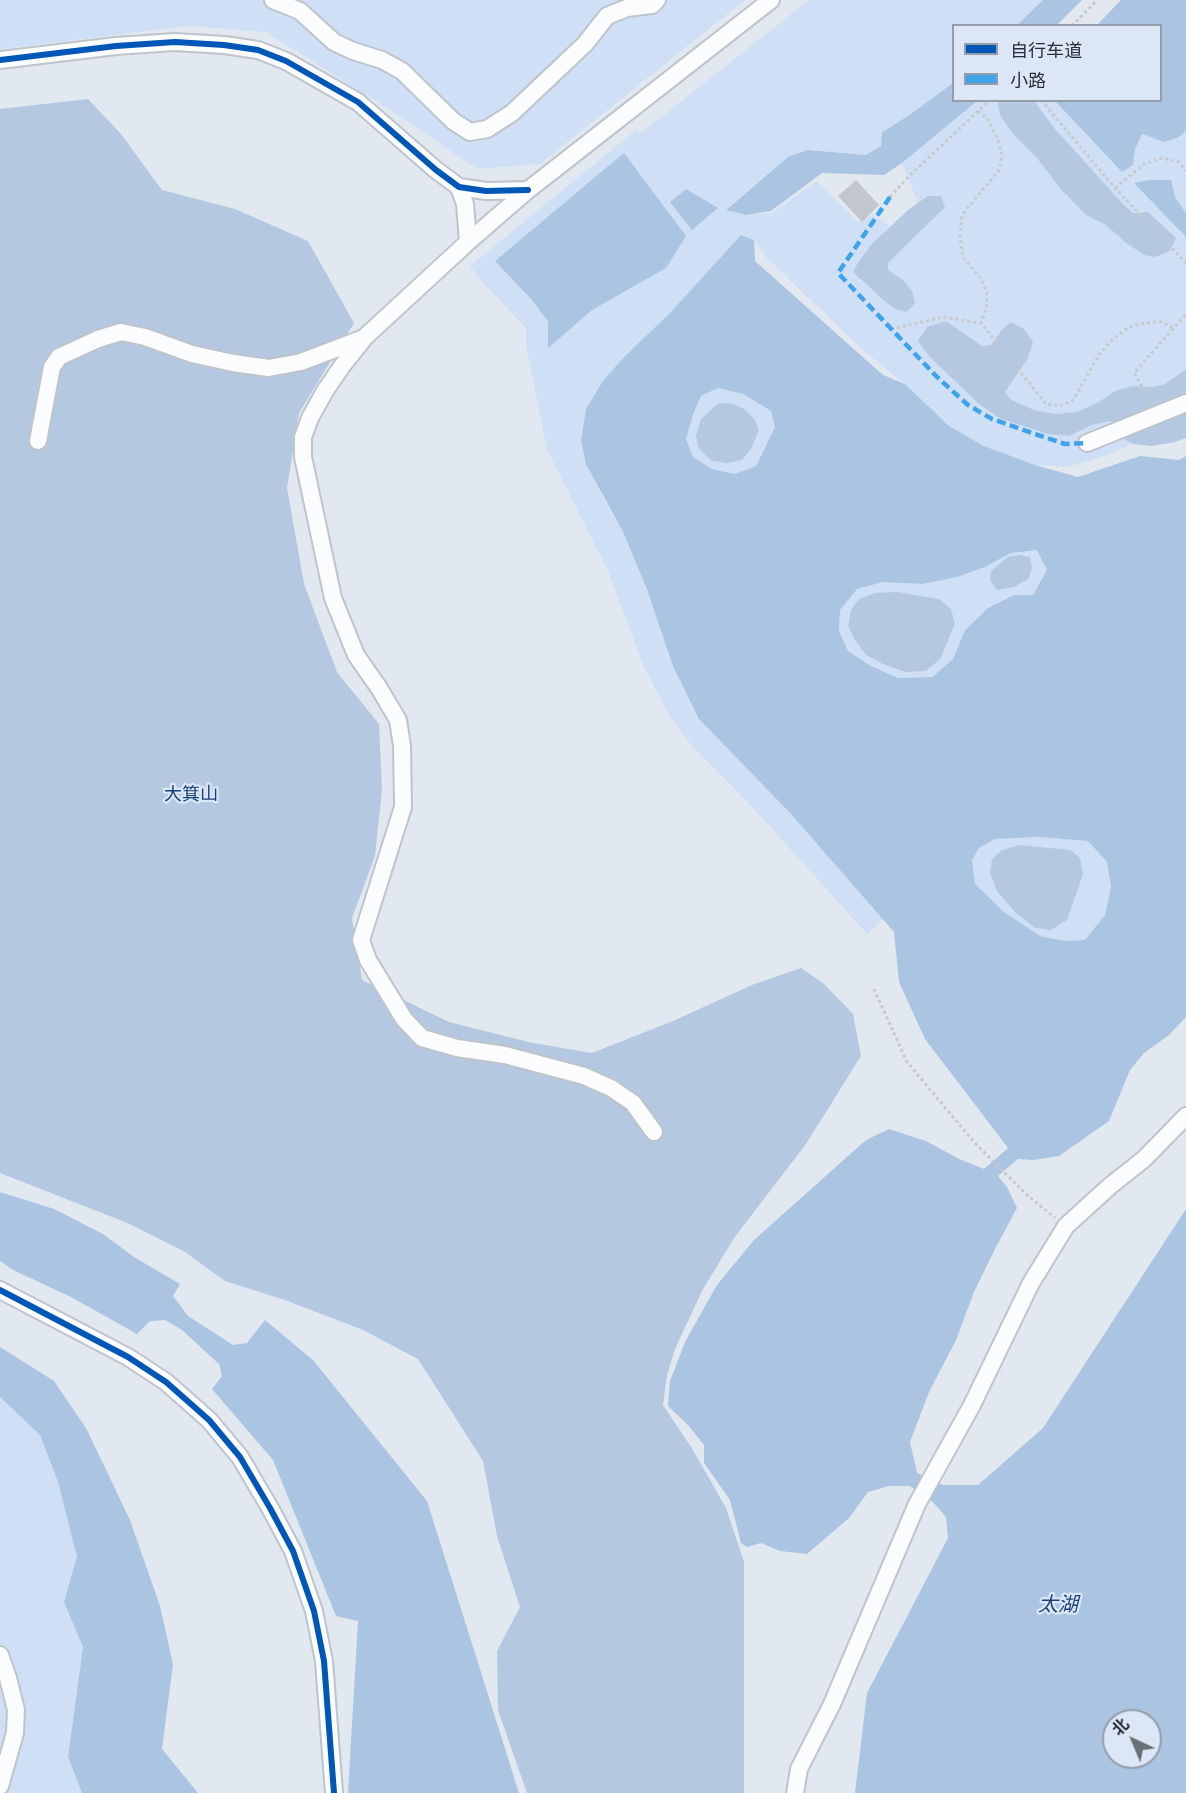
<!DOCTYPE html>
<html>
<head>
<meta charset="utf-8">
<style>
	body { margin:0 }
	#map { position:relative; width:1186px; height:1793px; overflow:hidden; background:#e1e8f0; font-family:Karla,"Noto Sans SC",sans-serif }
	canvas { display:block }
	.legend { position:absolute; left:952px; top:24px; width:210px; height:78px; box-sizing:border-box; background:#dbe7f6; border:2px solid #949da8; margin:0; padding:8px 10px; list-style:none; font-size:18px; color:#292e34 }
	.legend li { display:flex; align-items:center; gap:12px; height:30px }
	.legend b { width:30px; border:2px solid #949da8 }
	.north { position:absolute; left:1102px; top:1709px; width:60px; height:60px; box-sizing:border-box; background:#dbe7f6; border:2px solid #949da8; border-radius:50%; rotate:316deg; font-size:16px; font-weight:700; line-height:24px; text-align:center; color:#292e34 }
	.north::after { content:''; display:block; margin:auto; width:21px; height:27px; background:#696f76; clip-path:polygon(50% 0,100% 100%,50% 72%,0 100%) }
</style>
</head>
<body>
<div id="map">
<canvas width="1186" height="1793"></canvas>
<ul class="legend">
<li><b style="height:8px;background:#0057b8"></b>自行车道</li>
<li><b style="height:8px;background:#3ea3eb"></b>小路</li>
</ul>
<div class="north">北</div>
</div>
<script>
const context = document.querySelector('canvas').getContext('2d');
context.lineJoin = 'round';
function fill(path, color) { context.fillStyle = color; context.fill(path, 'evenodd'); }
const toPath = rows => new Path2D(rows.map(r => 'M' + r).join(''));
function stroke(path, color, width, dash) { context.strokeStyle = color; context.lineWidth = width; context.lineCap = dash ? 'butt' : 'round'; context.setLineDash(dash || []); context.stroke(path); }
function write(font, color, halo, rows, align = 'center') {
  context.font = font + ' Karla,"Noto Sans SC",sans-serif'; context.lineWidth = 4.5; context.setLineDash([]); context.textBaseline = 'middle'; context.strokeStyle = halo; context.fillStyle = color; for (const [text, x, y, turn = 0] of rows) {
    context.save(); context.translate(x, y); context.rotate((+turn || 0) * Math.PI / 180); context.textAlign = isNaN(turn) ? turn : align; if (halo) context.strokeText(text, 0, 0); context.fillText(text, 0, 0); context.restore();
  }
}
fill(toPath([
	[0,0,745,0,540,164,477,169,404,119,266,32,189,26,0,49],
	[809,0,1043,0,1017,25,954,26,953,83,908,116,882,131,881,146,866,155,808,150,788,157,726,209,746,215,772,213,817,181,859,223,872,214,890,226,859,261,860,280,883,300,912,291,903,280,888,270,888,263,899,252,928,196,918,203,902,163,977,101,1055,101,1122,172,1133,164,1135,149,1142,134,1177,138,1186,131,1186,213,1175,197,1176,228,1186,237,1186,369,1182,373,1165,384,1152,387,1132,386,1115,391,1097,403,1077,412,1056,415,1034,410,1010,399,1005,392,1014,378,1001,331,991,345,982,347,946,322,929,356,1069,436,1092,425,1111,421,1123,439,1133,444,1102,457,1067,467,1035,465,984,446,949,426,905,384,865,352,767,258,754,240,741,235,670,313,624,357,603,381,602,496,623,532,699,719,790,813,883,919,867,934,755,810,691,745,669,715,644,667,608,571,547,450,526,345,526,328,481,281,470,266,636,130,641,133],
	[718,388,743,394,771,411,775,427,755,466,734,474,712,469,693,457,686,439,693,415,701,396],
	[1038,550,1047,570,1033,595,1014,595,988,608,965,630,953,659,932,677,898,678,871,666,848,651,839,631,840,610,856,589,883,582,923,584,957,577,985,567,1011,553],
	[1038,837,1088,841,1107,862,1111,887,1105,915,1085,940,1065,941,1040,936,1004,912,975,884,972,860,979,848,995,839],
	[0,1397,40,1435,58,1482,77,1557,83,1647,68,1757,82,1793,0,1793]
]), '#cfe0f6');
fill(toPath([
	[88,99,121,134,162,190,235,209,308,241,354,323,299,413,287,488,304,584,337,672,379,724,382,790,375,856,352,918,362,980,449,1022,533,1043,592,1053,673,1021,752,985,801,968,823,983,853,1014,861,1056,806,1144,734,1238,702,1291,675,1349,667,1375,663,1405,693,1450,726,1508,744,1562,744,1793,527,1793,498,1710,497,1651,520,1607,497,1536,483,1461,418,1359,363,1330,285,1300,225,1281,185,1252,130,1224,0,1173,0,109],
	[1000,100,1034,101,1055,129,1123,204,1133,213,1148,212,1176,238,1170,251,1155,257,1144,255,1125,242,1106,225,1086,215,1060,188,1037,158,1013,134,1000,115,998,104],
	[928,196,941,196,945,207,888,263,888,270,903,280,912,291,915,303,907,312,895,309,883,300,853,272,859,261,871,245,909,209],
	[946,321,982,346,991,345,1001,331,1011,322,1024,329,1033,342,1028,358,1005,392,1010,399,1034,410,1056,414,1077,412,1097,403,1115,391,1132,386,1152,387,1165,384,1186,369,1186,438,1175,442,1151,446,1133,444,1124,439,1111,421,1092,425,1069,436,1048,434,999,418,979,404,929,356,918,341,927,327],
	[719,403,733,404,744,409,755,420,759,430,751,449,742,460,727,463,712,461,699,449,696,436,701,419],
	[1020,555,1030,557,1032,568,1028,579,1014,587,997,590,990,580,991,571,1008,557],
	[898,592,939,599,951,609,955,624,940,659,926,671,905,672,883,664,866,655,855,640,848,626,851,610,859,599,875,593],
	[1020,845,1070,850,1080,858,1083,874,1067,920,1051,930,1035,928,1014,911,997,891,990,873,992,859,1002,850]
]), '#b4c8e1');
fill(toPath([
	[1043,0,1082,0,1057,25,1017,25],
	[1121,0,1186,0,1186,131,1177,138,1164,142,1142,134,1135,149,1133,165,1122,172,1055,101,1160,100,1160,26,1097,25],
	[953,83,954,100,977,101,902,163,884,175,822,173,771,211,746,215,726,210,788,157,808,150,866,155,881,146,882,132,908,116],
	[624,153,686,236,666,268,592,310,548,348,548,321,531,299,495,261],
	[1149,180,1171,180,1175,197,1186,213,1186,237,1134,183],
	[686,189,718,208,692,230,670,202],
	[741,235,754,240,755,261,883,375,905,384,949,426,984,446,1035,465,1078,477,1140,456,1179,460,1186,456,1186,1017,1169,1035,1144,1053,1130,1070,1109,1121,1059,1156,1033,1160,1018,1159,998,1176,1007,1187,1017,1208,995,1249,974,1292,956,1340,929,1392,910,1442,917,1473,943,1485,978,1485,1043,1428,1186,1209,1186,1793,855,1793,867,1693,948,1538,946,1517,933,1502,910,1486,889,1486,868,1492,849,1518,807,1554,780,1551,761,1543,747,1547,741,1543,730,1500,704,1463,704,1445,688,1425,668,1406,670,1381,685,1342,717,1285,754,1240,866,1140,889,1129,926,1141,959,1159,984,1169,1008,1148,925,1039,899,982,894,932,790,813,699,719,673,666,648,592,623,532,586,464,581,440,586,409,603,381,624,357,670,313],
	[718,388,743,394,771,411,775,427,756,466,734,474,712,469,693,457,686,439,693,415,701,396],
	[1037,550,1047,570,1033,595,1014,595,988,608,965,630,953,659,932,677,898,678,871,666,848,651,839,631,840,610,857,589,883,582,923,584,957,577,985,567,1011,553],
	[1038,837,1088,841,1107,862,1111,887,1105,915,1085,940,1065,941,1040,936,1004,912,975,884,972,860,979,848,995,839],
	[1114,1721,1150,1721,1150,1757,1114,1757],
	[0,1192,54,1209,103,1234,134,1257,180,1284,173,1296,188,1316,233,1345,247,1343,265,1320,313,1360,427,1501,519,1793,348,1793,358,1621,336,1616,273,1460,212,1389,222,1376,219,1364,182,1330,165,1320,150,1321,137,1334,71,1297,13,1270,0,1261],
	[0,1347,54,1381,86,1428,130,1520,160,1606,173,1664,162,1749,198,1793,82,1793,68,1757,83,1647,64,1602,77,1557,58,1482,40,1435,0,1397]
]), '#abc4e2');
fill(toPath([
	[856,180,879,205,862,222,838,196]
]), '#c1c7cd');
const minor = toPath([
	[273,0,300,11,334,42,353,51,382,60,402,71,453,121,470,132,487,129,512,113,585,44,607,16,627,8,652,5,657,0],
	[0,60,116,46,175,42,224,45,258,50,286,61,358,102,436,170,459,187,486,191,528,190],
	[459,187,465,204,468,242],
	[38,441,52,367,59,357,98,339,121,332,145,337,192,354,233,363,269,368,301,362,364,338],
	[1087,443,1186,403],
	[654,1132,633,1103,611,1088,584,1076,505,1055,457,1048,422,1038,404,1019,368,960,361,940,403,807,402,746,398,720,379,688,356,655,333,598,303,457,303,437,310,418,325,391,342,366,365,337,468,242,528,190,771,0],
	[0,1290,128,1357,166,1382,209,1420,240,1457,270,1508,293,1551,314,1611,324,1661,334,1793],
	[0,1655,8,1678,16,1710,15,1733,0,1786],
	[795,1793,799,1769,832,1704,917,1504,972,1405,1031,1283,1066,1226,1110,1186,1144,1159,1186,1116]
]);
stroke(minor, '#bec4ca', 20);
stroke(toPath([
	[1072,26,1097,0],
	[1041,100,1115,188,1186,263],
	[978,111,987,119,997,137,1002,154,999,170,962,215,960,236,963,257,981,279,987,293,987,305,981,323,1046,404,1060,406,1073,400,1099,355,1112,340,1129,327,1145,323,1162,322,1173,328],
	[1115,188,1144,164,1162,158,1179,162,1186,171],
	[890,197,909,176,990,100],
	[891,329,944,317,980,323],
	[1151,402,1134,373,1186,314],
	[874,989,907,1062,974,1142,1026,1194,1055,1218]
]), '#c7c9cb', 3, [3, 3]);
stroke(minor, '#fafcfd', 16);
stroke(toPath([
	[890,197,838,273,937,377,968,405,992,419,1041,436,1065,444,1087,443]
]), '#3ea3eb', 4.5, [9, 4.5]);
stroke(toPath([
	[0,60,116,46,175,42,224,45,258,50,286,61,358,102,436,170,459,187,486,191,528,190],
	[0,1290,128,1357,166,1382,209,1420,240,1457,270,1508,293,1551,314,1611,324,1661,334,1793]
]), '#0057b8', 6);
write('18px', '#174273', '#dbe7f6', [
	["大箕山",191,795]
]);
write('italic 20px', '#194475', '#dbe7f6', [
	["太湖",1058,1605]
]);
</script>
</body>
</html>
